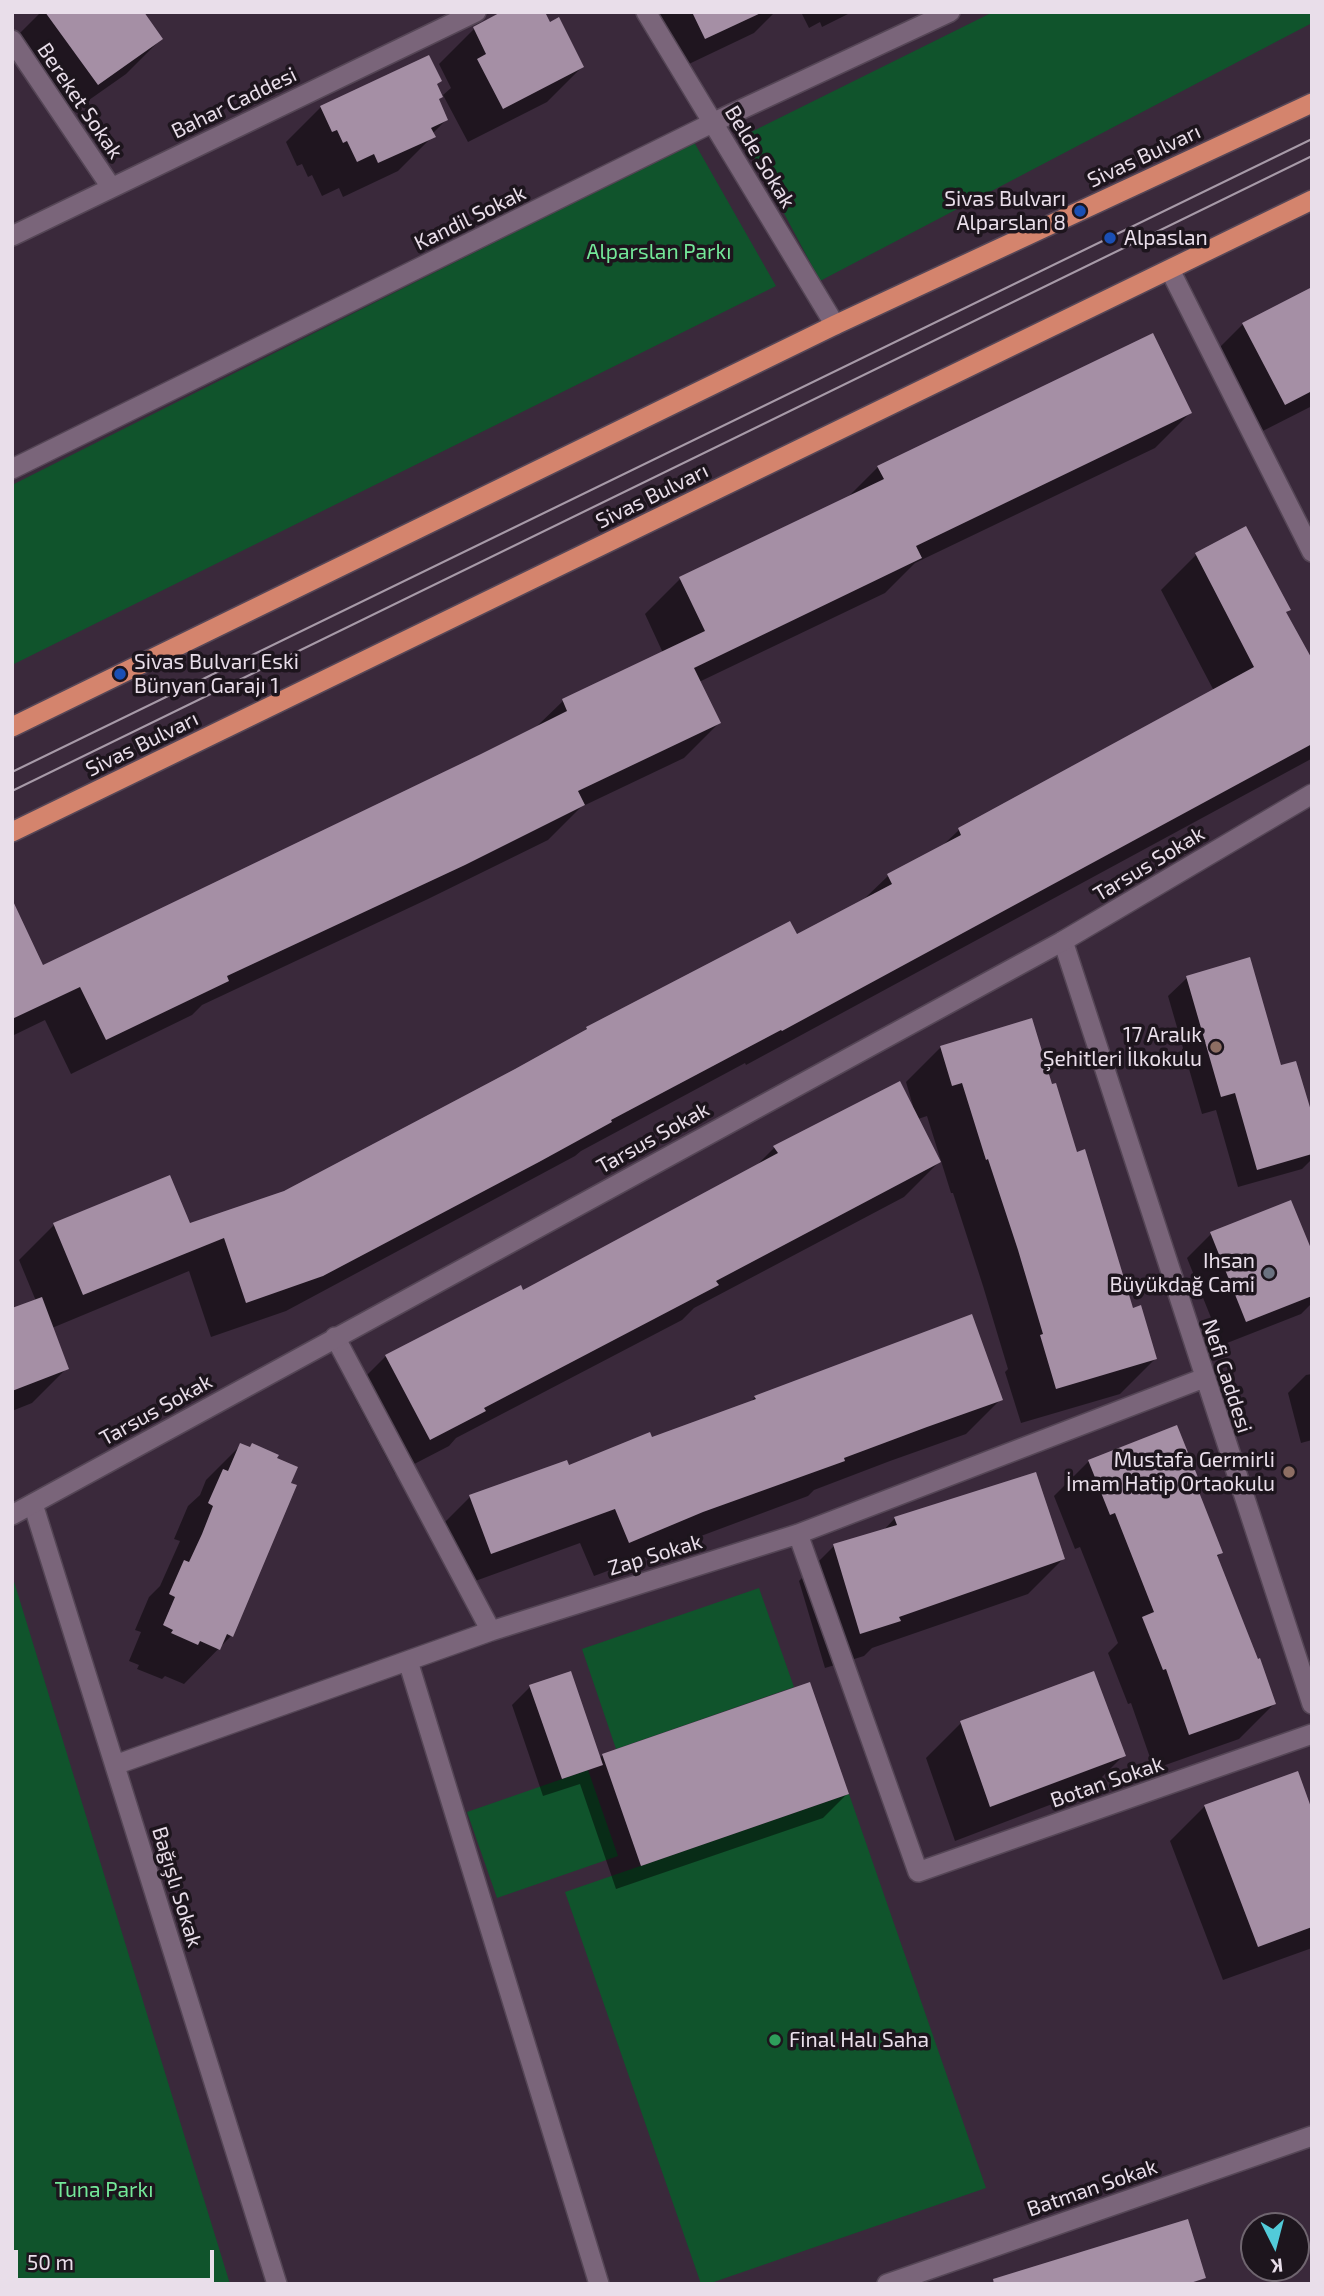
<!DOCTYPE html>
<html>
<head>
<meta charset="utf-8">
<style>
	body { margin:0 }
	#map { position:relative; width:1324px; height:2296px; overflow:hidden; background:#3a293b; font-family:"Exo 2",sans-serif }
	canvas { display:block }
	.frame { position:absolute; inset:0; border:14px solid #e9deea; pointer-events:none }
	.north { position:absolute; left:1240px; top:2212px; width:70px; height:70px; box-sizing:border-box; background:#1d151d; border:2px solid #6f656f; border-radius:50%; rotate:174deg; font-size:19px; font-weight:700; line-height:28px; text-align:center; color:#e9deea }
	.north::after { content:''; display:block; margin:auto; width:24px; height:32px; background:#52cbd9; clip-path:polygon(50% 0,100% 100%,50% 72%,0 100%) }
	.scale { position:absolute; left:14px; top:2250px; width:200px; height:32px; box-sizing:border-box; border:4px solid #e9deea; border-top:0; padding-left:9px; font-size:21px; line-height:24px; white-space:nowrap; color:#e9deea; -webkit-text-stroke:5px #1d151d; paint-order:stroke }
</style>
</head>
<body>
<div id="map">
<canvas width="1324" height="2296"></canvas>
<div class="frame"></div>
<div class="north">K</div>
<div class="scale">50 m</div>
</div>
<script>
const context = document.querySelector('canvas').getContext('2d');
context.lineJoin = 'round';
function fill(path, color) { context.fillStyle = color; context.fill(path, 'evenodd'); }
const toPath = rows => new Path2D(rows.map(r => 'M' + r).join(''));
function stroke(path, color, width, dash) { context.strokeStyle = color; context.lineWidth = width; context.lineCap = dash ? 'butt' : 'round'; context.setLineDash(dash || []); context.stroke(path); }
function write(font, color, halo, rows, align = 'center') {
  context.font = font + ' "Exo 2",sans-serif'; context.lineWidth = 7; context.setLineDash([]); context.textBaseline = 'middle'; context.strokeStyle = halo; context.fillStyle = color; for (const [text, x, y, turn = 0] of rows) {
    context.save(); context.translate(x, y); context.rotate((+turn || 0) * Math.PI / 180); context.textAlign = isNaN(turn) ? turn : align; if (halo) context.strokeText(text, 0, 0); context.fillText(text, 0, 0); context.restore();
  }
}
fill(toPath([
	[993,12,1312,12,1312,23,820,281,743,136],
	[694,142,776,286,12,665,12,485],
	[12,1575,230,2284,12,2284],
	[759,1588,794,1687,616,1749,582,1649],
	[588,1770,618,1856,497,1898,467,1812],
	[849,1794,986,2188,708,2284,701,2284,565,1892]
]), '#10542c');
fill(toPath([
	[41,12,142,12,161,39,126,74,62,119,12,41],
	[506,12,582,67,547,102,468,142,443,95,451,88,439,64,474,29],
	[641,12,775,12,754,33,670,73],
	[801,12,852,12,822,27,820,22,809,28],
	[436,85,437,100,446,120,432,134,433,136,398,171,343,197,339,188,322,196,312,175,308,177,302,164,297,166,286,142,321,107],
	[1312,289,1312,406,1249,438,1208,359,1243,324],
	[1190,413,1155,448,915,563,885,593,699,682,719,723,684,758,581,807,548,840,428,899,202,1005,192,1015,71,1074,45,1020,12,1036,12,920,42,967,534,729,563,701,663,653,645,614,680,579,847,498,878,467],
	[1246,529,1289,610,1285,613,1312,662,1311,759,746,1065,745,1063,581,1151,575,1156,286,1311,211,1337,189,1271,52,1328,67,1368,32,1403,12,1411,12,1310,36,1301,19,1260,54,1225,169,1177,189,1225,285,1193,581,1035,587,1028,789,923,797,937,861,902,888,876,941,847,959,830,1214,691,1161,590,1196,555],
	[1187,978,1279,1067,1312,1121,1312,1159,1302,1169,1238,1187,1216,1110,1202,1114,1168,996],
	[941,1047,1076,1154,1132,1310,1155,1359,1120,1394,1021,1423,1005,1372,1008,1369,983,1286,953,1193,951,1193,927,1116,918,1119,939,1162,904,1197,694,1308,682,1320,456,1438,449,1446,395,1474,351,1391,386,1356,522,1293,753,1169,775,1147,913,1106,906,1082],
	[1211,1234,1312,1255,1312,1303,1301,1314,1222,1345,1187,1258],
	[1312,1374,1312,1440,1301,1443,1288,1393,1306,1375],
	[755,1397,1001,1399,966,1434,890,1461,814,1490,808,1496,594,1576,580,1543,456,1588,435,1532,470,1497,651,1440,749,1404],
	[241,1445,231,1636,184,1684,165,1676,162,1679,137,1669,139,1665,129,1661,141,1632,135,1630,149,1597,160,1586,180,1541,174,1539,188,1506,200,1495,206,1480],
	[1089,1461,1193,1483,1221,1553,1216,1558,1274,1704,1239,1739,1154,1769,1131,1703,1128,1704,1108,1653,1118,1643,1080,1547,1075,1549,1054,1496],
	[895,1518,1063,1559,1028,1594,872,1648,864,1656,825,1668,799,1581,834,1546,883,1531],
	[530,1687,599,1759,603,1755,847,1794,823,1818,616,1889,580,1784,543,1796,512,1705],
	[961,1723,1124,1755,1089,1790,955,1841,926,1758],
	[1205,1806,1312,1815,1312,1948,1223,1980,1170,1841]
]), '#0007');
fill(toPath([
	[45,12,144,12,163,39,98,85],
	[501,12,545,12,550,22,559,17,584,67,503,109,477,59,486,54,473,27],
	[692,12,763,12,705,39],
	[429,55,442,81,437,84,443,97,439,99,448,120,431,128,436,137,378,163,374,154,357,162,347,141,343,143,337,130,332,132,320,106],
	[1312,287,1312,391,1285,405,1242,323],
	[1153,333,1192,413,916,546,922,558,694,668,721,723,578,791,585,805,465,865,227,976,229,981,106,1040,80,987,12,1019,12,899,43,965,481,754,567,711,562,699,705,631,679,577,884,479,877,466],
	[1246,526,1291,610,1286,612,1312,659,1312,744,782,1031,781,1030,611,1120,612,1122,539,1162,323,1276,246,1303,224,1238,83,1295,53,1223,170,1175,190,1223,284,1191,515,1069,587,1029,586,1027,790,921,797,934,892,884,887,874,961,835,958,828,1254,667,1195,553],
	[1250,957,1281,1065,1296,1061,1312,1114,1312,1154,1257,1170,1235,1093,1221,1097,1186,976],
	[1032,1018,1052,1084,1056,1083,1077,1152,1085,1149,1133,1308,1141,1305,1157,1359,1056,1389,1040,1335,1043,1334,1018,1250,988,1159,986,1160,962,1083,952,1086,940,1046],
	[900,1081,941,1162,716,1281,719,1285,484,1408,486,1411,430,1440,385,1355,521,1285,523,1290,778,1153,773,1146],
	[1291,1200,1312,1251,1312,1296,1246,1322,1210,1232],
	[42,1297,69,1369,12,1391,12,1308],
	[972,1314,1003,1400,927,1427,844,1458,845,1461,703,1512,629,1543,615,1509,491,1554,469,1495,567,1460,569,1465,650,1432,652,1437,756,1399,754,1396],
	[1177,1425,1199,1480,1195,1482,1223,1553,1217,1555,1258,1659,1260,1658,1276,1704,1189,1735,1166,1669,1163,1670,1142,1617,1154,1612,1115,1513,1110,1515,1088,1460],
	[240,1443,250,1447,252,1443,279,1455,277,1458,298,1467,291,1483,297,1485,233,1637,227,1634,220,1650,200,1641,198,1645,171,1633,173,1630,163,1625,175,1597,169,1594,184,1560,189,1562,202,1534,213,1506,208,1503,223,1469,228,1471],
	[1036,1472,1065,1559,899,1617,901,1621,860,1634,833,1544,897,1525,894,1517],
	[571,1671,603,1765,562,1779,529,1685],
	[1094,1671,1126,1756,990,1807,960,1721],
	[810,1682,849,1794,641,1866,602,1754],
	[1298,1771,1312,1810,1312,1927,1258,1947,1204,1805],
	[1188,2219,1206,2278,1187,2284,994,2284,993,2279]
]), '#a58fa5');
const minor = toPath([
	[646,12,835,325],
	[12,40,111,187],
	[12,236,476,12],
	[1170,270,1312,552],
	[12,469,712,123,950,12],
	[1063,941,1312,1704],
	[335,1337,491,1631],
	[33,1504,277,2284],
	[798,1534,918,1872,1312,1734],
	[408,1661,599,2284],
	[115,1765,491,1631,798,1534,1204,1378],
	[887,2284,1312,2136]
]);
const tertiary = toPath([
	[12,1515,1063,941,1312,794]
]);
const trunk = toPath([
	[12,727,835,325,1312,103],
	[12,832,1312,200]
]);
stroke(minor, '#554656', 22);
stroke(tertiary, '#554656', 22);
stroke(trunk, '#554656', 22);
stroke(minor, '#7a657a', 19);
stroke(tertiary, '#7a657a', 19);
stroke(trunk, '#d4846d', 19);
stroke(toPath([
	[12,772,1312,139],
	[12,791,1312,156]
]), '#a79aa8', 2);
for (const [x, y, r, color] of [
	[1080,211,7,"#1a4fb4"],
	[1110,238,7,"#1a4fb4"],
	[120,674,7,"#1a4fb4"],
	[1216,1047,7,"#8d6e63"],
	[1269,1273,7,"#6b7280"],
	[1289,1472,7,"#8d6e63"],
	[775,2040,7,"#2e9e5b"]
]) { const dot = new Path2D(); dot.arc(x, y, r, 0, 2 * Math.PI); context.fillStyle = color; context.fill(dot); stroke(dot, '#1d151d', 2.5); }
write('21px', '#e9deea', '#1d151d', [
	["Bereket Sokak",80,101,56],
	["Bahar Caddesi",234,103,-26],
	["Sivas Bulvarı",1144,156,-25],
	["Belde Sokak",760,157,59],
	["Kandil Sokak",470,218,-26],
	["Sivas Bulvarı",652,496,-26],
	["Sivas Bulvarı",142,744,-26],
	["Tarsus Sokak",1149,864,-31],
	["Tarsus Sokak",653,1138,-29],
	["Nefi Caddesi",1227,1376,72],
	["Tarsus Sokak",156,1410,-29],
	["Zap Sokak",655,1555,-17],
	["Botan Sokak",1107,1782,-19],
	["Bağışlı Sokak",177,1887,73],
	["Batman Sokak",1092,2188,-19]
]);
write('21px', '#e9deea', '#1d151d', [
	["Sivas Bulvarı",1066,199],
	["Alparslan 8",1066,223],
	["Alpaslan",1124,238,"left"],
	["Sivas Bulvarı Eski",134,662,"left"],
	["Bünyan Garajı 1",134,686,"left"],
	["17 Aralık",1202,1035],
	["Şehitleri İlkokulu",1202,1059],
	["Ihsan",1255,1261],
	["Büyükdağ Cami",1255,1285],
	["Mustafa Germirli",1275,1460],
	["İmam Hatip Ortaokulu",1275,1484],
	["Final Halı Saha",789,2040,"left"]
], 'right');
write('21px', '#74e899', '#1d151d', [
	["Alparslan Parkı",659,252],
	["Tuna Parkı",104,2190]
]);
</script>
</body>
</html>
